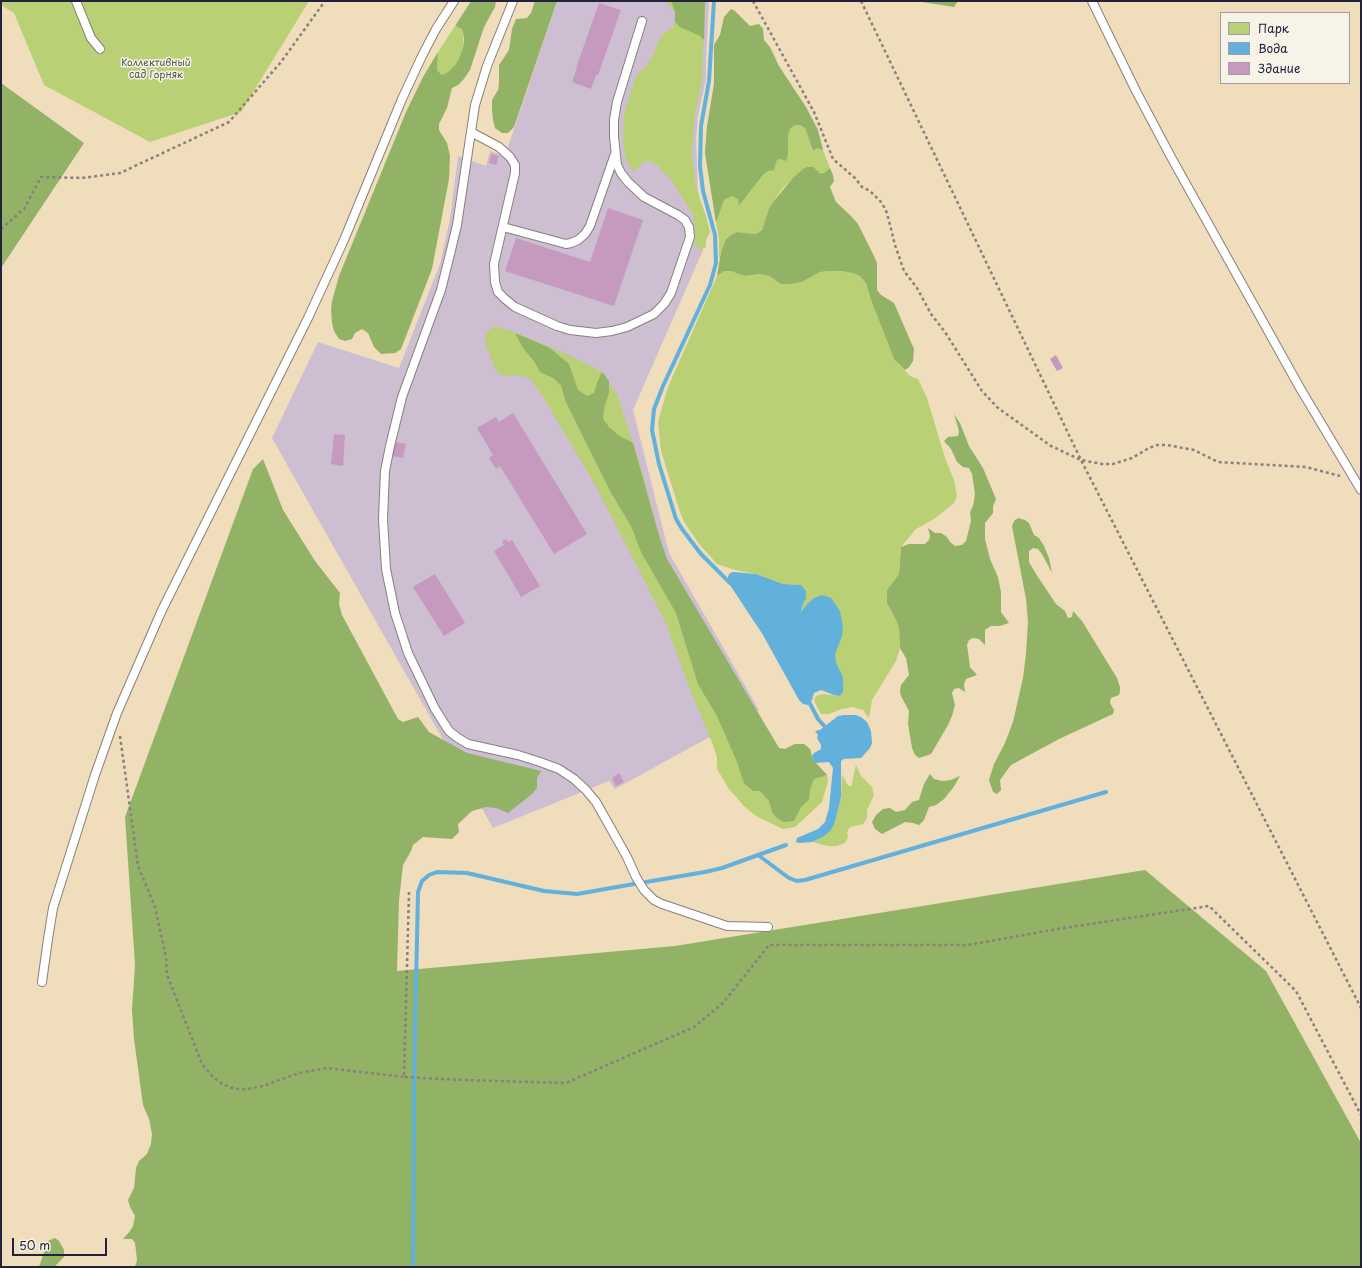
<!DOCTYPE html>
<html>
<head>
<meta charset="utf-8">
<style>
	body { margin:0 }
	#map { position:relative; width:1362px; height:1268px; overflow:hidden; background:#efddbc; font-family:"Playpen Sans",sans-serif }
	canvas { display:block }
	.frame { position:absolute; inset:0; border:2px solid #22223b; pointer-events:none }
	.legend { position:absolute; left:1220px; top:12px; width:130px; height:72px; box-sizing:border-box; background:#f7f3e8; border:1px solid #a29fa3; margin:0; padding:5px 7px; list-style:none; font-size:12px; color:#22223b }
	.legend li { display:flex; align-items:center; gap:8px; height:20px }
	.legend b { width:20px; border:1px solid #a29fa3 }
	.scale { position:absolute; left:12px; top:1238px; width:95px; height:18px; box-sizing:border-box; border:2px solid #22223b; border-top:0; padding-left:5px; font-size:12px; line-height:14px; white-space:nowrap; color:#22223b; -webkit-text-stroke:3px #f7f3e8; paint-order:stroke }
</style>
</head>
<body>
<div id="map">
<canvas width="1362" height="1268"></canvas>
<div class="frame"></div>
<ul class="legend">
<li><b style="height:11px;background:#b9d075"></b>Парк</li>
<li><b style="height:11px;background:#62b0dc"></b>Вода</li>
<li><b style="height:11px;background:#c699bf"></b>Здание</li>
</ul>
<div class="scale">50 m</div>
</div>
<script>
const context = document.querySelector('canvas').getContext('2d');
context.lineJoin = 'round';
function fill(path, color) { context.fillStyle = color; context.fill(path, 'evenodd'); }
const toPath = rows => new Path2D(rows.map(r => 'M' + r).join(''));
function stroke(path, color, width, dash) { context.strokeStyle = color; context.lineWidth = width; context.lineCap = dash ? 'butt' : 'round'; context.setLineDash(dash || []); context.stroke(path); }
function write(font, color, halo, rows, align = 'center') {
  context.font = font + ' "Playpen Sans",sans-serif'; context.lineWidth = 3; context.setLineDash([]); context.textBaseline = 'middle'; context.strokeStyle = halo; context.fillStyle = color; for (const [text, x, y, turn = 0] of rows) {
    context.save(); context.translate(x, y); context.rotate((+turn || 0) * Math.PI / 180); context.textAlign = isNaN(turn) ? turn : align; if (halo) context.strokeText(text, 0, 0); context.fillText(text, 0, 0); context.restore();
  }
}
fill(toPath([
	[557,1,709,1,706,59,706,79,698,116,696,139,698,192,703,214,703,250,633,410,669,553,759,710,615,789,609,781,493,828,272,438,318,342,399,368,440,264,450,219,458,156,486,166,490,151,505,156]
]), '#cebed1');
fill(toPath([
	[1,1,309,1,241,112,150,142,44,85,14,13,1,5],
	[664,1,705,1,702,81,695,114,693,136,692,155,696,188,706,216,710,232,706,240,706,247,700,250,695,245,695,225,693,215,671,180,657,165,649,161,645,161,636,170,633,171,629,165,625,156,623,139,624,117,627,103,635,80,639,72,647,65,651,60,661,36,665,32,673,28,675,22,675,12,670,6],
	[455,26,462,29,464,44,460,56,456,64,448,72,442,75,437,70,438,52],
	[714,64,725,200,732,195,738,199,740,205,763,175,775,165,777,160,781,159,787,144,788,135,791,128,795,125,800,125,805,128,813,151,817,148,823,150,830,168,824,173,803,169,782,189,773,202,769,208,762,230,758,233,753,234,738,232,726,239,721,252,719,259,719,240,705,153,707,127,714,84],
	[724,271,733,271,738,274,746,276,760,274,769,276,774,280,802,282,820,272,829,271,841,271,852,273,860,276,866,283,871,300,894,359,910,376,918,379,927,398,945,458,954,480,957,496,954,503,934,519,916,529,901,547,899,574,887,590,887,603,896,620,899,628,900,648,896,661,872,700,869,718,863,710,853,707,841,709,829,714,821,714,817,707,814,700,816,696,823,694,840,696,843,692,843,677,835,663,835,654,814,598,808,603,801,613,803,604,806,597,801,585,783,584,756,574,735,570,717,564,700,545,684,522,680,512,661,451,658,421,668,387,714,283,717,276],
	[492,327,500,327,526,337,571,356,602,372,617,394,640,464,660,539,667,559,680,584,779,748,785,749,795,744,804,744,810,749,813,760,827,775,828,781,822,802,795,827,783,829,756,816,744,806,729,789,717,769,717,757,713,745,689,687,665,621,594,483,542,395,529,378,518,375,509,376,499,374,494,366,485,342,486,334],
	[856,765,861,776,872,787,874,795,867,810,867,818,863,824,850,827,847,832,848,837,845,843,837,846,828,846,812,842,823,837,835,822,841,797,842,774,847,784,851,787]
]), '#b9d075');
fill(toPath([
	[471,1,496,1,495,7,484,27,470,70,463,80,458,85,452,88,447,108,439,124,439,130,447,143,450,156,449,179,432,269,401,349,395,353,381,354,374,347,368,333,362,329,355,333,352,339,345,341,339,339,334,331,332,323,331,309,332,301,339,276,406,112,423,77,438,52,437,70,442,75,448,72,456,64,460,56,464,44,464,38,462,29,455,26],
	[535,1,557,1,514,127,508,133,502,133,495,128,493,120,492,110,492,100,498,90,499,84,499,65,509,50,512,29,516,19,527,18,531,13],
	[671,1,705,1,704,40,700,36,680,27,675,22,675,12],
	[922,1,958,1,954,7,922,2],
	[731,9,735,11,750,26,759,24,763,29,764,40,770,47,779,66,806,107,818,130,823,150,817,148,813,151,805,128,800,125,795,125,791,128,788,135,788,155,786,161,781,159,777,160,774,170,768,171,763,175,739,206,738,199,732,196,724,200,716,222,705,153,707,127,714,84,714,45,720,35,724,17],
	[1,83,84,143,1,268],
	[807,167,813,167,820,173,824,173,830,168,833,175,834,181,830,187,836,202,851,216,858,224,873,254,877,263,877,290,881,295,894,303,914,349,913,361,909,367,905,370,894,359,871,300,866,283,860,276,852,273,841,271,829,271,820,272,802,282,789,284,781,284,769,276,760,274,746,276,738,274,732,271,724,271,717,276,721,252,726,239,733,234,738,232,753,234,758,233,762,230,769,208,773,202,793,178,803,169],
	[515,333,550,348,569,364,578,390,587,396,594,393,597,383,602,372,609,381,609,392,604,409,603,419,609,427,618,435,633,443,660,539,667,559,779,748,785,749,795,744,804,744,810,749,813,760,827,775,814,779,810,789,809,800,801,807,794,821,784,822,777,818,772,812,769,801,760,791,753,791,744,783,737,762,717,716,698,684,676,613,641,552,631,526,610,491,565,400,561,385,553,378,540,372,534,361,523,348],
	[954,414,960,423,969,446,983,468,996,499,993,506,993,513,985,523,985,539,990,559,998,577,1001,592,1001,612,1009,623,1000,626,991,626,985,630,985,645,979,639,973,638,969,640,967,645,970,667,977,675,966,679,964,684,965,692,959,688,954,689,952,693,955,705,952,716,948,725,931,754,919,758,915,755,912,748,908,724,909,711,901,696,900,691,901,685,909,675,908,669,906,658,900,648,899,628,896,620,887,603,887,590,899,574,901,547,909,544,925,544,929,540,930,536,928,528,935,533,941,533,947,537,950,542,955,546,962,545,966,541,971,521,970,512,973,506,975,494,972,474,969,468,963,467,957,462,951,449,944,441,948,437,958,436,959,431],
	[263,459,283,510,315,561,340,593,339,604,342,615,398,719,403,722,418,717,429,732,467,753,541,771,537,778,537,788,532,794,508,813,496,808,486,807,472,811,458,824,459,832,452,839,423,837,413,845,411,851,403,865,399,900,397,971,675,946,1145,870,1266,971,1361,1143,1361,1267,135,1267,137,1260,135,1243,132,1239,123,1239,130,1231,133,1226,135,1216,130,1207,128,1200,134,1188,136,1168,139,1161,147,1154,151,1144,152,1134,149,1119,143,1105,134,1039,132,1010,135,965,125,817,253,469],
	[1018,518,1025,520,1029,523,1034,535,1039,538,1044,546,1049,558,1052,573,1042,554,1038,549,1033,548,1029,551,1029,562,1036,574,1056,604,1065,611,1068,618,1072,617,1073,611,1082,621,1117,678,1120,687,1120,691,1119,695,1111,698,1110,703,1114,710,1113,714,1059,739,1011,765,1000,780,1001,790,997,794,993,792,989,780,994,764,1005,743,1013,722,1023,678,1026,654,1028,621,1026,599,1012,526,1014,521],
	[930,774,934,779,942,781,951,780,960,776,953,788,944,799,936,805,929,807,924,820,919,825,913,823,905,822,882,834,875,829,872,822,876,815,883,809,890,808,896,812,905,810,912,802,919,800,924,784],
	[55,1238,59,1241,64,1250,64,1257,54,1267,39,1267,48,1241]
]), '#92b266');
fill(toPath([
	[733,572,756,574,783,584,801,585,806,591,806,598,803,604,801,612,808,603,814,598,822,595,831,598,840,611,843,627,842,636,835,654,836,663,843,677,843,692,840,696,834,695,821,690,814,693,812,700,808,705,803,704,799,700,763,635,728,582,728,576,730,573],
	[844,715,856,715,861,717,867,722,871,731,872,743,870,748,861,758,844,759,841,761,841,797,835,822,831,830,823,837,812,842,799,843,796,842,797,838,818,829,825,822,829,808,833,768,829,762,816,763,813,760,812,756,814,753,821,749,821,745,817,738,818,735,815,731,820,730,838,716]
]), '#62b0dc');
stroke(toPath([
	[714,1,709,81,701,126,700,166,703,191,715,235,716,263,710,285,663,386,654,409,652,430,659,464,676,519,682,529,701,554,730,583],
	[807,698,818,719,827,729],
	[758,855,789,878,797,881,805,880,1106,792],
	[646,882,705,872,722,868,786,845],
	[413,1267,414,1077,418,892,422,881,429,875,437,872,467,873,544,891,577,894,634,884]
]), '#62b0dc', 4);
fill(toPath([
	[599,3,621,10,598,75,596,75,591,89,572,82,577,68,576,68],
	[491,154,499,156,496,165,489,163],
	[608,208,643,220,614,306,505,271,516,238,590,262],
	[1056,355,1063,368,1057,371,1050,359],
	[513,413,587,534,554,554,500,466,496,469,489,458,493,455,477,428,496,417,499,422],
	[334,434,345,435,343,466,331,464],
	[395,442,406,444,403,458,392,456],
	[506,539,508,542,512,540,540,586,521,597,494,551,504,545,502,542],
	[435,574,465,623,444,636,413,587],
	[619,773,624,782,616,786,612,778]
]), '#c699bf');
const service = toPath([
	[76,1,91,38,100,49],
	[513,1,487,66,475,105,457,225,451,250,441,290,402,397,390,446,385,471,383,519,386,569,395,613,408,653,435,709,449,731,458,738,468,744,518,755,540,762,559,769,574,779,586,790,596,802,627,857,636,877,644,890,654,900,662,904,727,926,768,927],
	[1092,1,1136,91,1171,157,1300,388,1361,490],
	[471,132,499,147,510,157,515,165,515,173,494,264,495,282,498,292,505,299,515,307,557,326,570,330,596,333,612,331,627,327,654,314,664,304,671,293,690,237,689,227,685,220,678,215,644,197,628,182,621,173,617,165,614,137,614,120,617,102,642,21],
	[503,227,566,244,571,243,578,240,585,234,590,226,615,154],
	[42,982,48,939,53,908,95,775,117,713,162,610,308,318,344,240,402,99,422,56,436,29,454,1]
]);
stroke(service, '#88807c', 10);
stroke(toPath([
	[753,1,814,112,833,159,855,178,862,187,870,191,882,203,887,213,895,245,904,271,917,288,931,314,945,332,982,391,998,408,1051,446,1081,460,1102,464,1113,464,1132,458,1149,448,1157,445,1167,445,1194,450,1218,462,1306,467,1340,476],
	[861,1,1081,460,1361,1008],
	[1,229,24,209,41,177,82,178,120,173,229,122,281,62,325,1],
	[120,736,138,866,155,907,166,957,167,975,202,1064,212,1076,222,1084,235,1089,247,1089,263,1086,299,1073,327,1068,404,1077],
	[409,892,404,1077,462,1080,566,1083,694,1027,723,1003,769,945,967,945,1064,928,1209,906,1296,991,1361,1115]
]), '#88807c', 2.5, [3, 3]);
stroke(service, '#fff', 8);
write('10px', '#4f564c', '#f7f3e8', [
	["Коллективный",156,63],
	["сад Горняк",156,75]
]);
</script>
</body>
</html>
